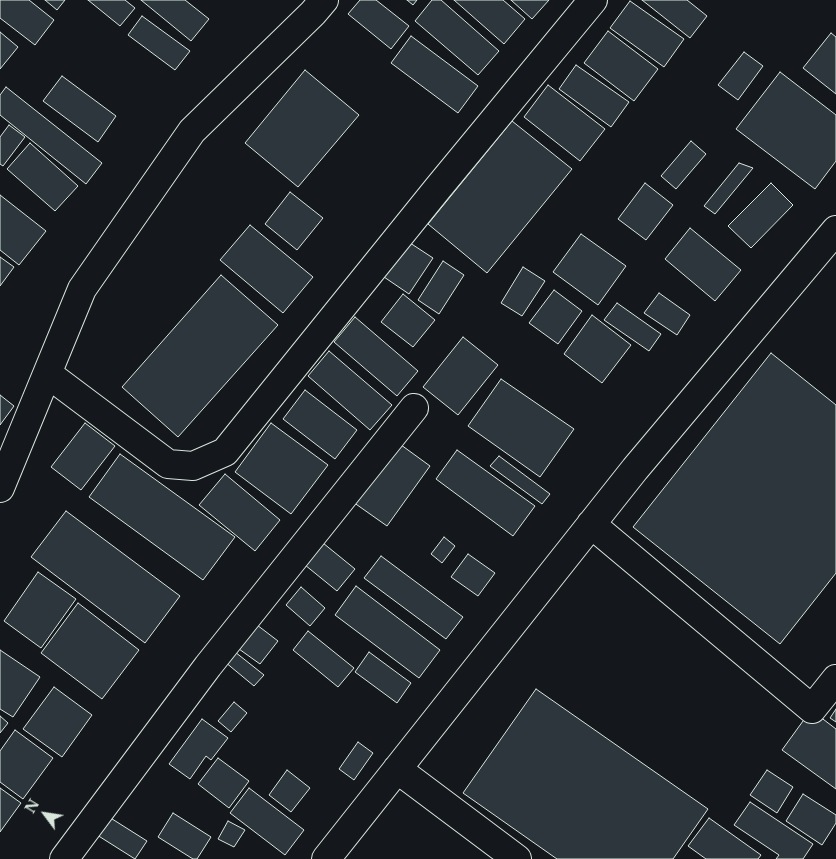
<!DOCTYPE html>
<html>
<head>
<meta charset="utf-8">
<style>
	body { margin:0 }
	#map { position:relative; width:836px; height:859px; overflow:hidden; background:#14181c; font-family:"Libre Baskerville",serif }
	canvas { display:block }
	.north { position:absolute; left:20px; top:789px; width:50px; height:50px; -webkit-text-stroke:4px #14181c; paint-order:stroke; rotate:301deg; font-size:14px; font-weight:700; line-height:20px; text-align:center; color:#d8e6dc }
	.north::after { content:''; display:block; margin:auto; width:18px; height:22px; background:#d8e6dc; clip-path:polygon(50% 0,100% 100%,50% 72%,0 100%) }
</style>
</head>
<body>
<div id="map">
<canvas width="836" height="859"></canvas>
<div class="north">N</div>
</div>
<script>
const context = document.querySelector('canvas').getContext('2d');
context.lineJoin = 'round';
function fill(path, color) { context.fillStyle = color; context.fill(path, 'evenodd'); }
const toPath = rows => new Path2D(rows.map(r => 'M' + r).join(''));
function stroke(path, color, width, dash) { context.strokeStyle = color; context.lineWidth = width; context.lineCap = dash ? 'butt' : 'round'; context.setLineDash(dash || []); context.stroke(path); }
const building = toPath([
	[0,0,29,0,54,20,35,45,0,18,0,0],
	[45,0,65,0,57,10,45,0],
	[88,0,125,0,135,8,120,26,88,0],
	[141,0,185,0,209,19,191,41,141,0],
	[360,0,376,0,409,26,391,49,348,14,360,0],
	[407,0,417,0,413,5,407,0],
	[432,0,441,0,499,51,478,75,415,21,432,0],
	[454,0,503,0,525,19,504,44,454,0],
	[511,0,549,0,532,19,511,0],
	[642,0,687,0,707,16,690,38,642,0],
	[630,1,684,39,664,67,610,28,630,1],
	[142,16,190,51,175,70,128,35,142,16],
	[608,31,658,69,634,101,584,63,608,31],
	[0,32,18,47,0,69,0,32],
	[831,33,836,37,836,94,803,68,831,33],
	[411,36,478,86,458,113,391,63,411,36],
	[744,52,763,66,738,100,718,85,744,52],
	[576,65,629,102,611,127,559,89,576,65],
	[305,70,359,115,298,187,245,143,305,70],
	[780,72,836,115,836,161,815,189,736,129,780,72],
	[62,76,116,116,98,142,43,101,62,76],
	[548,85,605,129,580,161,524,117,548,85],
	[6,87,102,163,86,184,0,115,0,95,6,87],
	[512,121,572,169,487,273,428,224,512,121],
	[9,125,25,137,3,166,0,164,0,137,9,125],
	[691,141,706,154,676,189,661,176,691,141],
	[30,143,78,186,55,211,7,169,30,143],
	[739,163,753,168,715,214,704,206,739,163],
	[645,183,673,205,646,240,618,219,645,183],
	[771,183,793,205,751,248,728,226,771,183],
	[290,192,323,218,297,250,265,224,290,192],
	[0,195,46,231,19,265,0,250,0,195],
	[250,225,313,277,283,313,220,260,250,225],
	[690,228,741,270,715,301,665,259,690,228],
	[581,234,626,266,598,305,553,272,581,234],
	[407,241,433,258,409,294,384,277,407,241],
	[0,257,14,267,0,286,0,257],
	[443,261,464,275,439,314,418,300,443,261],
	[523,267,545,281,522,316,501,303,523,267],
	[221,275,278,325,178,437,122,387,221,275],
	[554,290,582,311,558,344,529,323,554,290],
	[659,293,690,315,677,335,644,313,659,293],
	[403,294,435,320,413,347,381,322,403,294],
	[617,303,661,334,649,351,604,320,617,303],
	[592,315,631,345,602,383,564,354,592,315],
	[355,317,418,371,397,396,334,342,355,317],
	[463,337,498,365,458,415,423,387,463,337],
	[329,351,392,405,370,430,308,376,329,351],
	[771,353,836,405,836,573,780,644,633,527,771,353],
	[501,379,574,429,540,477,468,426,501,379],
	[305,390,357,430,335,459,283,419,305,390],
	[0,395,14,406,0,425,0,395],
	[85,423,115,446,81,490,51,467,85,423],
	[271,423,328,465,291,514,235,472,271,423],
	[397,442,430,466,387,526,353,502,397,442],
	[457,450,535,506,513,536,436,479,457,450],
	[120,454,235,537,203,580,89,497,120,454],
	[499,456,550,494,542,504,490,466,499,456],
	[225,474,280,520,255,551,199,505,225,474],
	[66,511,180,596,145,643,31,557,66,511],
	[444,537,455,546,442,563,431,554,444,537],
	[323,543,355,569,337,591,305,565,323,543],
	[468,554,495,573,478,596,451,577,468,554],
	[381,556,463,617,446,639,364,578,381,556],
	[38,572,76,599,41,648,4,621,38,572],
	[356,586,440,650,419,678,335,615,356,586],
	[301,587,325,608,310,626,286,605,301,587],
	[78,603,139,650,102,699,41,653,78,603],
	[257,625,278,641,260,664,239,649,257,625],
	[308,631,354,668,338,687,293,650,308,631],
	[230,648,264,675,254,686,219,657,230,648],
	[0,650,40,677,13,717,0,709,0,650],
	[369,652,411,683,397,703,355,672,369,652],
	[54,687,92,715,62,757,23,729,54,687],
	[536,689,708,809,673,859,557,859,463,793,536,689],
	[234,702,247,713,231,732,218,721,234,702],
	[836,709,836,722,830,718,836,709],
	[811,710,836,729,836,789,782,750,811,710],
	[0,716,8,723,0,733,0,716],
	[202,719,228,738,211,760,206,756,190,779,169,764,202,719],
	[15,730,53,758,23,799,0,782,0,751,15,730],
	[358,742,373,753,354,780,339,769,358,742],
	[218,758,249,781,229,808,198,784,218,758],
	[287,770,310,788,291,812,269,795,287,770],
	[767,770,793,787,777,813,750,795,767,770],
	[0,788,21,803,0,832,0,788],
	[249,788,304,830,285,855,230,813,249,788],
	[803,794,836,815,836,823,822,845,786,821,803,794],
	[750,802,813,844,803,859,776,859,779,855,734,825,750,802],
	[173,813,211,837,197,859,193,859,158,837,173,813],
	[109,817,147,841,135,859,97,835,109,817],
	[709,818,761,855,758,859,706,859,688,846,709,818],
	[228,821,245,830,234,847,218,839,228,821]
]);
fill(building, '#2c363c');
stroke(building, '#d8e6dc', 1);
const minor = toPath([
	[48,374,168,464,193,466,225,452,438,188,593,0],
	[0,488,82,289,192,131,313,13,324,0],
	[591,524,812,709,836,679],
	[397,769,517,859],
	[64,859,208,666,414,408],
	[326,859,635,469,836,230]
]);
stroke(minor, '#d8e6dc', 30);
stroke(minor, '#14181c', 28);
</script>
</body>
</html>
